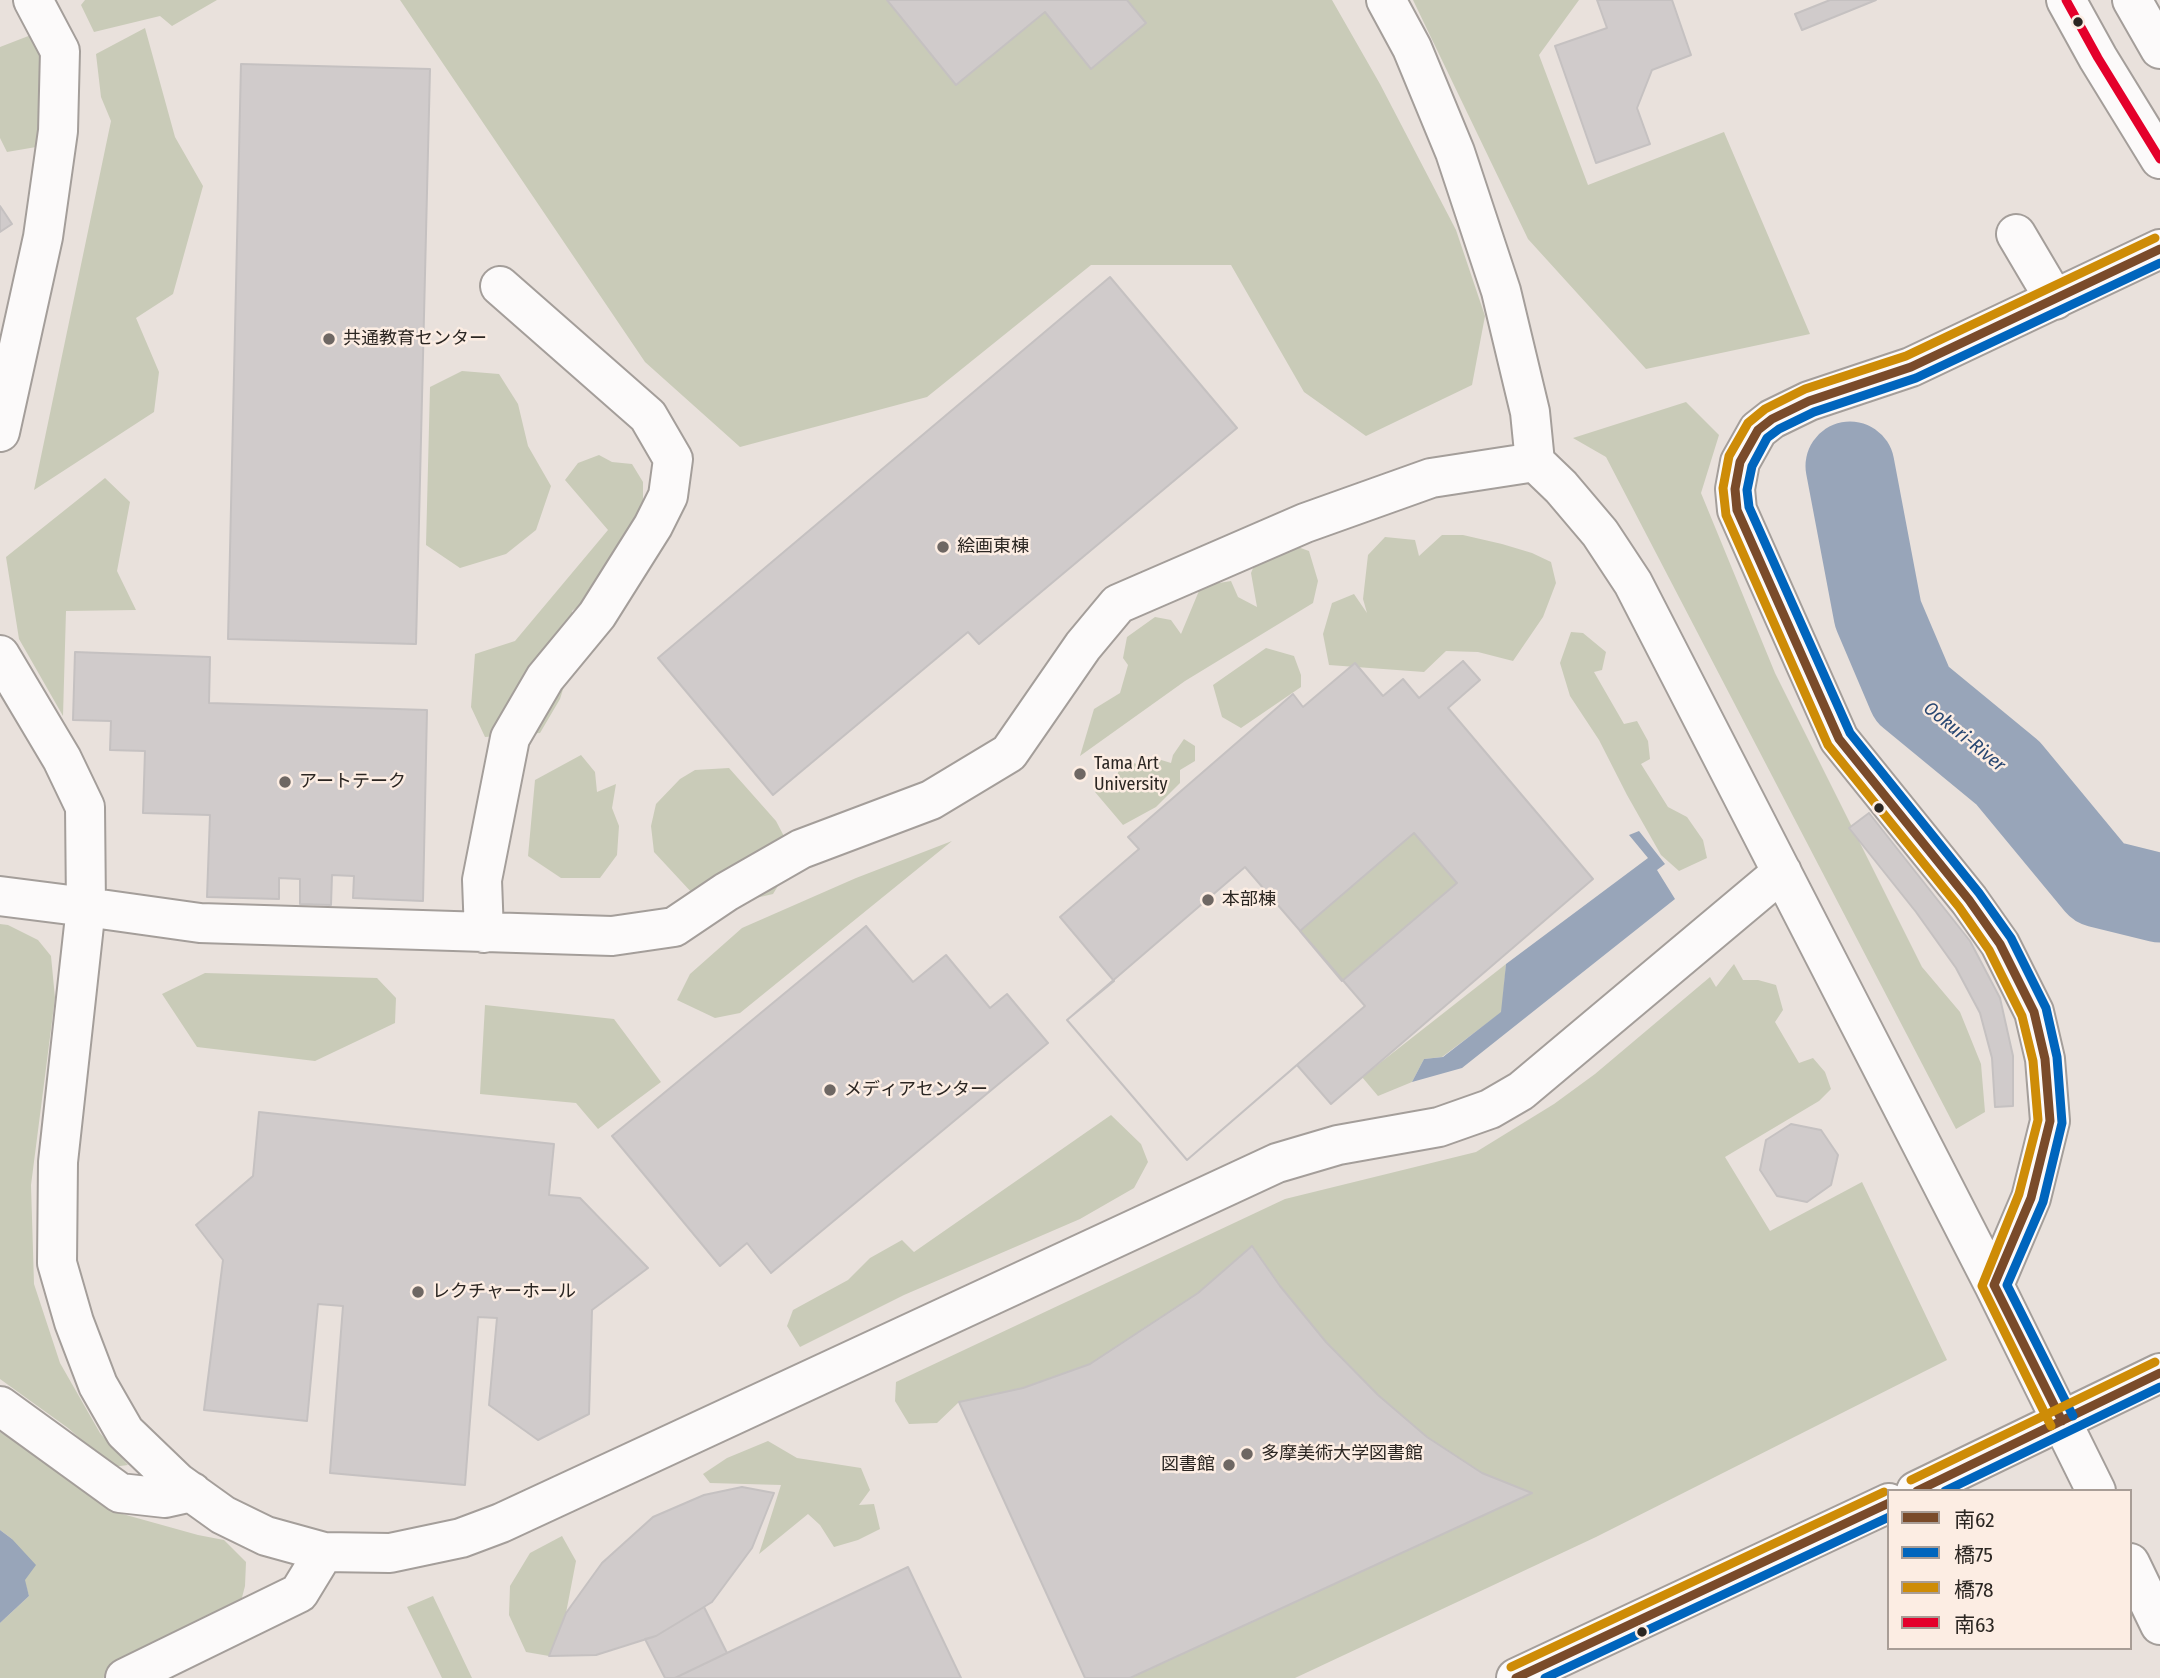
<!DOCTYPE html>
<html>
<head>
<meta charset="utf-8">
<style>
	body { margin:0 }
	#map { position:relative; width:2160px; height:1678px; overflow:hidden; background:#e9e1dc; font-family:"Fira Sans Condensed","Noto Sans JP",sans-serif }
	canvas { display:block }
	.legend { position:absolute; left:1887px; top:1489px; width:245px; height:161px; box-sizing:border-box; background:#fcede3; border:2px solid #a89d96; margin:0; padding:9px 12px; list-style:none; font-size:21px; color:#2b2622 }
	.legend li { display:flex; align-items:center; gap:14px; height:35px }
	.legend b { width:35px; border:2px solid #a89d96 }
</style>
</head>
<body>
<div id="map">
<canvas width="2160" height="1678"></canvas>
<ul class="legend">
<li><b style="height:9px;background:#7a4b2a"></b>南62</li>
<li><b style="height:9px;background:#0065bd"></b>橋75</li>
<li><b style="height:9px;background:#ce8c07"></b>橋78</li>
<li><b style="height:9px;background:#e4002b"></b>南63</li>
</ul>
</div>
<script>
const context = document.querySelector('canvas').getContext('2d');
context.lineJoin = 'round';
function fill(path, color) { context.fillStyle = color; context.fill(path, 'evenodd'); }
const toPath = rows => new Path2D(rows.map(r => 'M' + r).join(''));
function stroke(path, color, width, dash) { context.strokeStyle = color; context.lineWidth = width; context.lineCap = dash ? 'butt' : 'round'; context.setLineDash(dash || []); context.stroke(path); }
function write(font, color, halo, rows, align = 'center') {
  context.font = font + ' "Fira Sans Condensed","Noto Sans JP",sans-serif'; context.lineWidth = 5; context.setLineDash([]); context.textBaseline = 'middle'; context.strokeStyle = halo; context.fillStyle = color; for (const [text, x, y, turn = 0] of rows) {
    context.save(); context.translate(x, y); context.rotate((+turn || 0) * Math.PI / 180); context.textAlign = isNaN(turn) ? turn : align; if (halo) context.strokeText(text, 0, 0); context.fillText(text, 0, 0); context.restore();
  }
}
fill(toPath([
	[85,0,217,0,172,26,160,16,94,32,81,5],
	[400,0,1332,0,1380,84,1456,230,1485,316,1472,385,1366,436,1304,392,1231,265,1091,265,927,397,740,447,645,362],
	[1413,0,1579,0,1539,55,1588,185,1724,132,1810,334,1646,369,1528,239],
	[145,28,175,137,203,186,173,294,136,318,159,372,154,412,34,490,111,121,101,97,96,54],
	[31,35,44,56,42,146,7,152,0,138,0,47],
	[462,371,499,374,518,404,528,446,551,486,536,530,506,554,460,568,426,545,430,387],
	[1686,402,1719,435,1701,493,1775,673,1922,967,1960,1012,1981,1064,1985,1112,1956,1129,1606,457,1573,438],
	[599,455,612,462,632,464,643,482,643,515,585,601,572,611,571,663,560,699,540,733,485,737,471,707,475,654,515,641,608,530,565,480,578,463],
	[105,478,130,502,117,571,136,610,66,611,63,716,19,639,6,557],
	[1442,535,1463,535,1502,544,1532,553,1551,562,1556,583,1543,617,1513,661,1478,652,1446,651,1424,672,1329,665,1323,634,1332,603,1354,594,1367,613,1363,599,1368,555,1385,537,1415,540,1419,556],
	[1278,540,1309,551,1318,581,1313,603,1185,681,1080,756,1094,709,1120,693,1128,665,1123,658,1127,637,1155,617,1171,620,1181,634,1201,586,1231,581,1238,597,1257,607,1251,573,1258,556],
	[1571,632,1583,633,1606,652,1602,670,1594,672,1624,724,1637,721,1648,741,1650,759,1641,764,1668,807,1687,817,1703,840,1707,858,1679,871,1661,855,1627,795,1599,740,1570,696,1560,663],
	[1266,648,1294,656,1301,675,1301,687,1241,728,1222,717,1213,685],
	[1184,739,1195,746,1195,761,1180,770,1180,783,1156,807,1123,825,1095,792,1114,784,1119,770,1135,763,1141,771,1158,759,1171,763,1173,755],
	[581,755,595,772,597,792,616,784,612,808,619,826,617,855,600,878,561,878,528,856,535,780],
	[729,768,776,821,788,844,781,881,773,894,730,904,693,894,654,852,651,826,656,804,680,779,695,770],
	[1414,833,1457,883,1342,981,1300,931],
	[952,841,740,1013,715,1018,677,1000,690,974,742,928,856,878],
	[0,924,8,925,38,940,51,956,55,998,31,1185,34,1284,60,1363,100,1433,128,1465,112,1467,68,1428,0,1379],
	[1506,964,1502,1012,1442,1057,1424,1059,1412,1082,1378,1096,1362,1077],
	[1734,964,1743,980,1758,980,1776,985,1783,1010,1775,1022,1799,1063,1813,1058,1825,1072,1831,1089,1819,1101,1725,1157,1770,1231,1862,1182,1947,1360,1596,1537,1295,1678,1130,1678,1531,1493,1482,1473,1427,1437,1378,1395,1326,1342,1284,1291,1252,1246,1198,1293,1090,1364,1024,1388,959,1402,937,1423,909,1424,895,1401,896,1382,1285,1199,1476,1152,1554,1104,1595,1074,1710,977,1716,987],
	[205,973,377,978,396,998,395,1023,315,1061,197,1047,162,994],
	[485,1005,614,1019,661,1082,598,1129,576,1103,480,1094],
	[1111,1115,1141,1144,1148,1162,1134,1188,1080,1219,904,1295,800,1347,787,1326,793,1310,848,1280,870,1258,902,1240,914,1252],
	[0,1432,47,1459,119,1513,198,1535,224,1540,246,1562,245,1586,239,1609,221,1621,103,1678,0,1678,0,1623,29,1596,12,1539,0,1530],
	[768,1441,797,1458,861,1468,870,1490,859,1505,874,1504,880,1529,858,1540,834,1547,820,1525,808,1514,759,1554,781,1485,710,1483,703,1474,727,1458],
	[562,1536,576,1561,566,1613,549,1656,526,1652,509,1615,510,1586,530,1553],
	[433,1596,472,1678,442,1678,407,1607]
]), '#c9cbb8');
fill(toPath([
	[1639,831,1665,864,1657,870,1675,899,1462,1068,1412,1082,1424,1059,1443,1057,1501,1012,1506,964,1648,858,1629,835],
	[0,1530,12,1539,36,1565,25,1580,29,1596,0,1623]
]), '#98a5b9');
stroke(toPath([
	[1850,466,1878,614,1912,694,2008,773,2099,883,2160,898]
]), '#98a5b9', 89);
const building = toPath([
	[887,0,1127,0,1146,23,1091,69,1045,12,956,85,887,0],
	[1597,0,1672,0,1691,55,1652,70,1637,108,1650,144,1596,163,1555,46,1607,28,1597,0],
	[1830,0,1876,0,1802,30,1795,14,1830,0],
	[241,64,430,69,416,644,228,639,241,64],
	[0,206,12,224,0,232,0,206],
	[1110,277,1237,428,979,644,968,632,773,795,658,658,1110,277],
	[75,652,210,657,209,703,427,710,423,901,353,898,354,876,332,875,331,905,300,904,300,879,279,878,279,899,207,897,210,815,143,813,145,751,110,750,111,721,73,720,75,652],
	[1463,661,1480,680,1448,708,1593,879,1331,1104,1297,1065,1187,1160,1067,1020,1114,981,1060,917,1139,849,1128,837,1293,694,1303,707,1355,663,1383,696,1403,679,1419,698,1463,661],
	[1414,833,1457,883,1342,981,1300,931,1414,833],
	[1869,813,1970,941,2000,998,2013,1056,2013,1106,1995,1107,1992,1058,1980,1013,1956,968,1916,912,1849,828,1869,813],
	[1245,867,1365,1006,1187,1160,1067,1020,1245,867],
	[866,926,913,982,946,955,990,1008,1007,994,1048,1043,771,1273,747,1243,720,1266,612,1136,866,926],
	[259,1112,554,1144,549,1195,580,1198,648,1268,592,1310,589,1414,538,1440,489,1405,497,1318,478,1317,465,1485,330,1473,343,1306,318,1304,307,1421,204,1410,223,1260,196,1225,253,1176,259,1112],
	[1791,1124,1821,1130,1838,1155,1831,1185,1807,1202,1777,1196,1760,1170,1766,1140,1791,1124],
	[1252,1246,1280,1286,1326,1342,1378,1395,1427,1437,1482,1473,1532,1493,1130,1678,1085,1678,959,1402,1023,1388,1090,1364,1198,1293,1252,1246],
	[742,1487,774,1493,752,1548,712,1602,656,1636,596,1655,549,1656,566,1613,602,1563,653,1517,704,1495,742,1487],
	[908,1567,961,1678,675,1678,727,1653,908,1567],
	[704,1607,727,1653,675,1678,665,1678,645,1639,656,1636,704,1607]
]);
fill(building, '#d0cbcb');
stroke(building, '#c5c1c1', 2);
const minor = toPath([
	[1386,0,1412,48,1455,152,1501,291,1530,412,1535,462,1561,487,1600,533,1633,583,1994,1285,2096,1491],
	[2016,234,2055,300],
	[0,432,43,237,58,131,60,51,33,0],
	[0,655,62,759,85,807,86,907,200,923,612,936,674,927,726,892,801,849,931,800,1009,753,1083,646,1118,604,1305,523,1431,478,1535,462],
	[0,896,86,907,58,1162,57,1263,74,1322,98,1385,125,1432,177,1482,223,1515,266,1536,324,1552,390,1553,461,1538,501,1523,1277,1163,1338,1145,1439,1127,1490,1109,1521,1091,1782,872],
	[484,933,482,880,510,738,545,678,597,615,653,526,668,496,673,459,648,416,500,286],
	[1994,1285,2031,1198,2050,1121,2045,1059,2034,1012,2000,944,1969,900,1839,739,1737,510,1735,489,1740,462,1758,430,1772,419,1809,401,1911,367,2160,249],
	[0,1406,120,1493,165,1498,192,1492],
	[1916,1491,2160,1373],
	[2130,1563,2160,1625],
	[125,1678,299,1593,324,1552],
	[1516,1678,1889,1503]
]);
const major = toPath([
	[2066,0,2098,58,2160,159],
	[2132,0,2160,49]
]);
stroke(minor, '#a49e9a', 42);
stroke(major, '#a49e9a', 42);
stroke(minor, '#fcfafa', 38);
stroke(major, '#fcfafa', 38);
stroke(toPath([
	[2062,1421,1994,1285,2031,1198,2050,1121,2045,1059,2034,1012,2000,944,1969,900,1839,739,1737,510,1735,489,1740,462,1758,430,1772,419,1809,401,1911,367,2160,249],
	[1917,1491,2160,1373],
	[1516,1678,1889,1503]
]), '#7a4b2a', 9);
stroke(toPath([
	[2073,1416,2007,1285,2043,1202,2062,1123,2057,1057,2046,1008,2011,938,1979,893,1850,733,1749,507,1747,490,1752,466,1767,438,1779,429,1814,412,1916,378,2160,263],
	[1945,1491,2160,1387],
	[1545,1678,1889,1517]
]), '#0065bd', 9);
stroke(toPath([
	[2051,1426,1982,1286,2019,1194,2038,1120,2033,1061,2022,1016,1989,950,1959,907,1828,745,1726,515,1723,488,1729,456,1748,423,1765,409,1805,389,1906,356,2155,238],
	[1911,1480,2155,1362],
	[1511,1667,1884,1492]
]), '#ce8c07', 9);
stroke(toPath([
	[2066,0,2098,58,2160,159]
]), '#e4002b', 9);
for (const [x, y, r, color] of [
	[2078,22,6,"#2b2622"],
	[329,339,7,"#6e6763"],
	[943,547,7,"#6e6763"],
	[1080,774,7,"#6e6763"],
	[285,782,7,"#6e6763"],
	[1879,808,6,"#2b2622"],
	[1208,900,7,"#6e6763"],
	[830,1090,7,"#6e6763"],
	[418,1292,7,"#6e6763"],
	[1247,1454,7,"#6e6763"],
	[1229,1465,7,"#6e6763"],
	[1642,1632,6,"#2b2622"]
]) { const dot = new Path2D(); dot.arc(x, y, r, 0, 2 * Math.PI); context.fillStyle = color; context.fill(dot); stroke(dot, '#fcede3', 2.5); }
write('18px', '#2b2622', '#fcede3', [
	["共通教育センター",343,339],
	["絵画東棟",957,547],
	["Tama Art",1094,764],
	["University",1094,785],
	["アートテーク",299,782],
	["本部棟",1222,900],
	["メディアセンター",844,1090],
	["レクチャーホール",432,1292],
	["多摩美術大学図書館",1261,1454],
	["図書館",1215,1465,"right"]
], 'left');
write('italic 19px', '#274671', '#fcede3', [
	["Ookuri-River",1964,737,39]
]);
</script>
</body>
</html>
